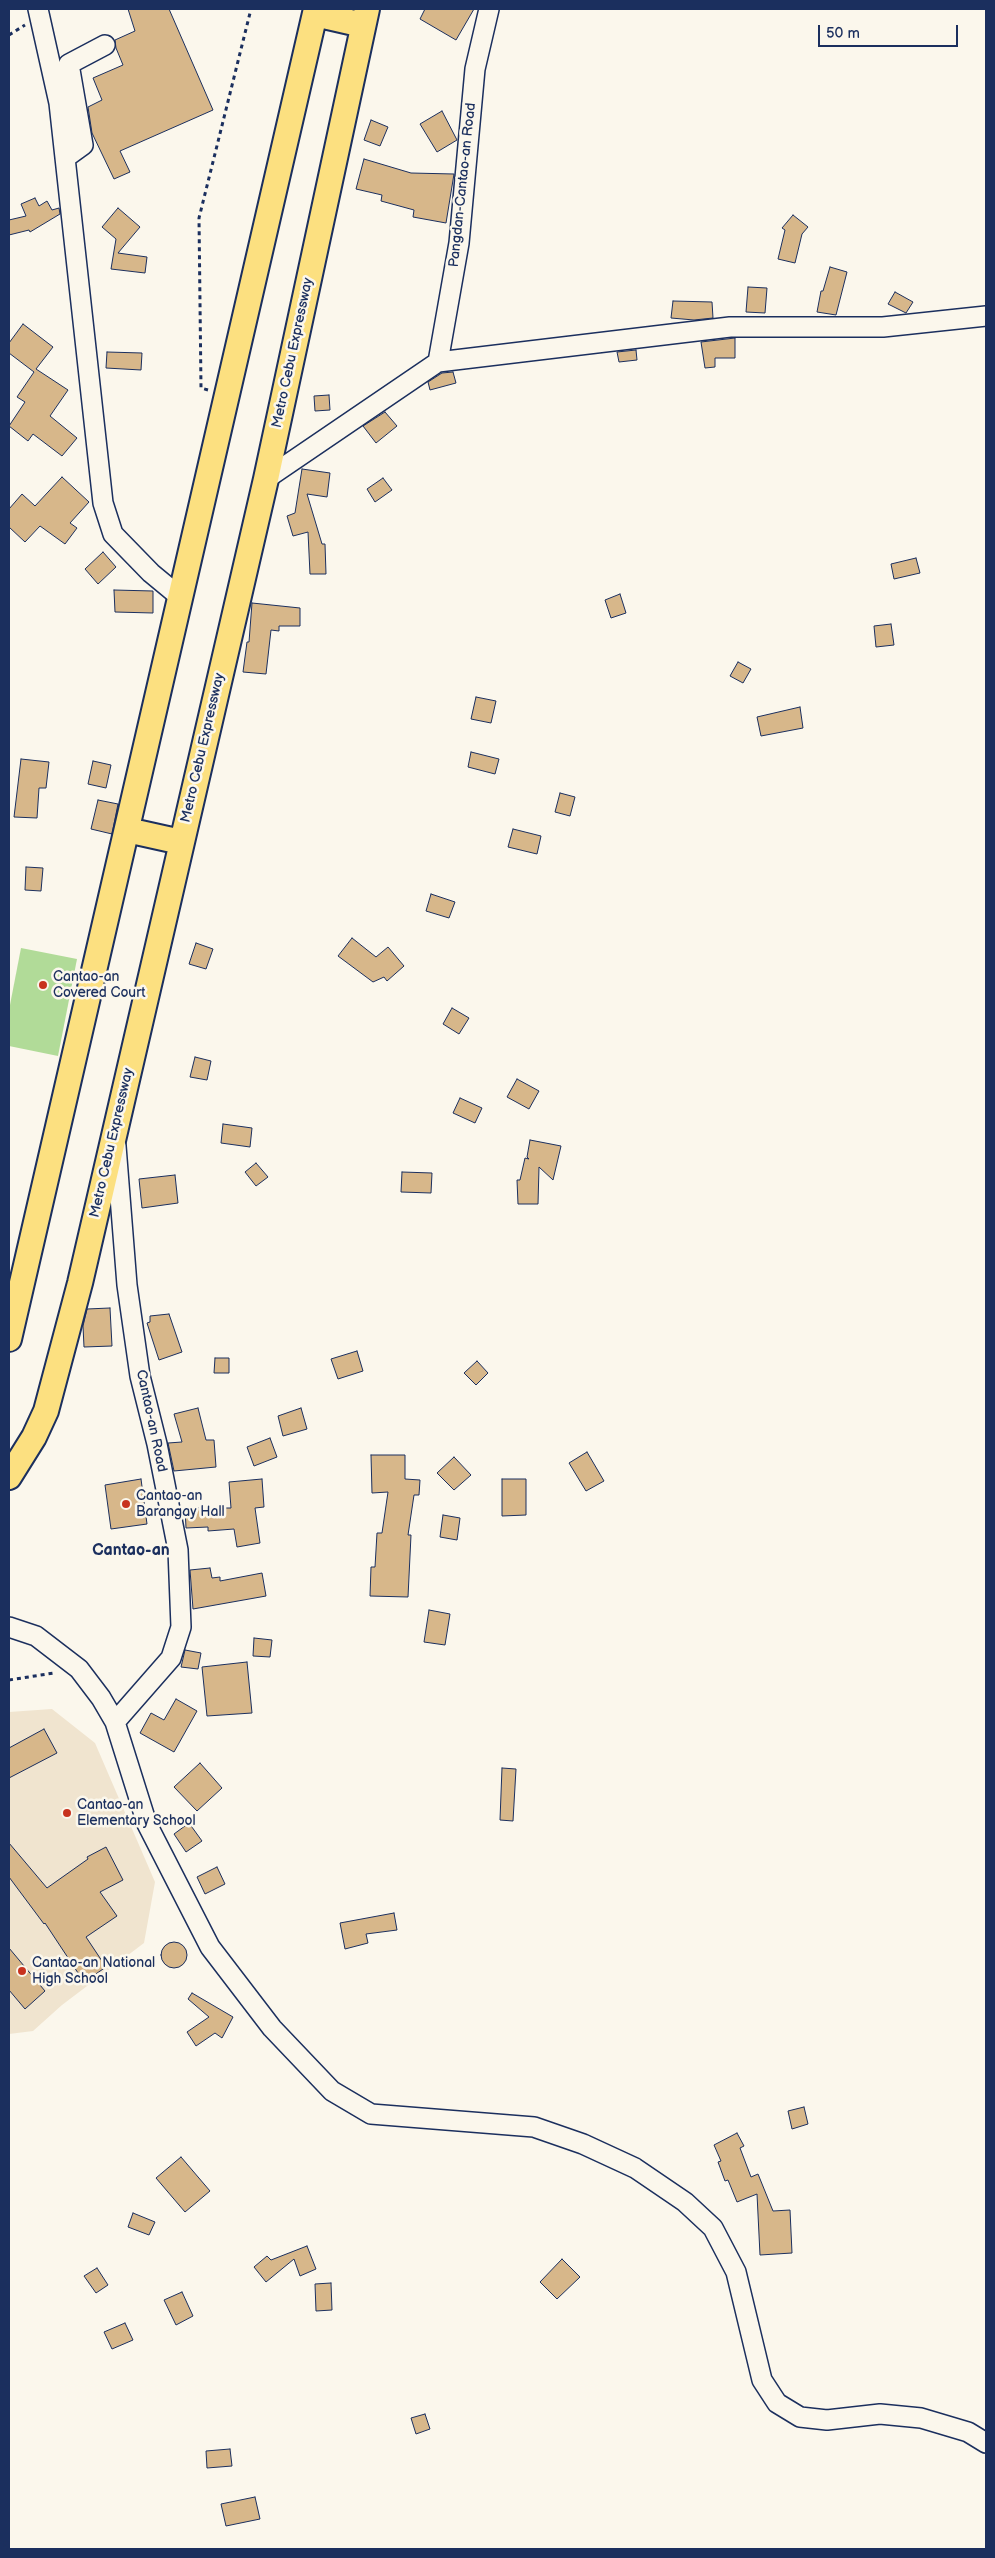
<!DOCTYPE html>
<html>
<head>
<meta charset="utf-8">
<style>
	body { margin:0 }
	#map { position:relative; width:995px; height:2558px; overflow:hidden; background:#fbf7ec; font-family:"Balsamiq Sans",sans-serif }
	canvas { display:block }
	.frame { position:absolute; inset:0; border:10px solid #1b2f5e; pointer-events:none }
	.scale { position:absolute; left:818px; top:25px; width:140px; height:22px; box-sizing:border-box; border:2px solid #1b2f5e; border-top:0; padding-left:6px; font-size:15px; line-height:18px; white-space:nowrap; color:#1b2f5e; -webkit-text-stroke:4px #fbf7ec; paint-order:stroke }
</style>
</head>
<body>
<div id="map">
<canvas width="995" height="2558"></canvas>
<div class="frame"></div>
<div class="scale">50 m</div>
</div>
<script>
const context = document.querySelector('canvas').getContext('2d');
context.lineJoin = 'round';
function fill(path, color) { context.fillStyle = color; context.fill(path, 'evenodd'); }
const toPath = rows => new Path2D(rows.map(r => 'M' + r).join(''));
function stroke(path, color, width, dash) { context.strokeStyle = color; context.lineWidth = width; context.lineCap = dash ? 'butt' : 'round'; context.setLineDash(dash || []); context.stroke(path); }
function write(font, color, halo, rows, align = 'center') {
  context.font = font + ' "Balsamiq Sans",sans-serif'; context.lineWidth = 5; context.setLineDash([]); context.textBaseline = 'middle'; context.strokeStyle = halo; context.fillStyle = color; for (const [text, x, y, turn = 0] of rows) {
    context.save(); context.translate(x, y); context.rotate((+turn || 0) * Math.PI / 180); context.textAlign = isNaN(turn) ? turn : align; if (halo) context.strokeText(text, 0, 0); context.fillText(text, 0, 0); context.restore();
  }
}
fill(toPath([
	[52,1709,95,1743,155,1882,144,1943,62,2005,33,2031,9,2034,9,1712]
]), '#f0e4cf');
fill(toPath([
	[21,948,77,959,58,1056,9,1046,9,1010]
]), '#b1db98');
const building = toPath([
	[128,9,169,9,213,110,120,151,130,172,114,179,92,133,88,107,102,100,93,78,123,65,116,48,115,40,135,31,128,9],
	[425,9,474,9,456,40,420,19,425,9],
	[442,111,457,140,437,152,420,124,442,111],
	[371,120,388,127,380,146,364,140,371,120],
	[364,159,411,173,454,174,446,223,413,217,414,210,381,201,382,195,356,189,364,159],
	[35,198,39,206,47,201,52,210,59,208,60,214,30,232,29,230,9,235,9,220,26,216,21,204,35,198],
	[118,208,140,227,118,253,147,257,145,273,111,269,116,239,102,227,118,208],
	[793,215,808,227,802,234,795,263,778,259,785,230,782,228,793,215],
	[830,267,847,272,836,315,817,312,821,291,823,291,830,267],
	[748,287,767,288,765,313,746,312,748,287],
	[895,292,913,302,906,313,888,304,895,292],
	[673,301,712,302,713,318,694,320,671,318,673,301],
	[23,324,53,347,36,369,68,390,50,416,77,438,62,456,33,434,28,441,9,426,25,402,17,397,34,372,9,353,9,343,23,324],
	[735,338,735,358,715,358,715,367,705,368,701,342,735,338],
	[636,350,637,360,619,362,617,352,636,350],
	[107,352,142,353,141,370,106,368,107,352],
	[453,372,456,383,430,390,428,382,442,373,453,372],
	[329,395,330,410,315,411,314,396,329,395],
	[385,412,397,426,376,443,363,426,385,412],
	[302,469,330,473,327,497,307,494,322,544,325,544,326,574,310,574,308,532,293,536,287,516,295,513,302,469],
	[62,477,89,502,70,523,77,528,65,544,40,526,25,542,9,527,9,509,22,494,35,506,62,477],
	[383,478,392,490,375,502,367,489,383,478],
	[103,552,116,567,98,584,85,569,103,552],
	[916,558,920,573,894,579,891,564,916,558],
	[114,590,153,591,153,613,115,612,114,590],
	[620,594,626,613,611,618,605,600,620,594],
	[252,603,300,608,300,626,279,626,279,631,271,630,266,674,243,672,247,642,249,642,252,603],
	[891,624,894,645,876,647,874,626,891,624],
	[738,662,751,669,743,683,730,676,738,662],
	[476,697,496,701,491,723,471,719,476,697],
	[800,707,803,728,761,736,757,717,800,707],
	[471,752,499,759,495,774,468,767,471,752],
	[21,759,49,762,46,788,39,788,37,818,14,817,21,759],
	[93,761,111,765,106,788,88,784,93,761],
	[560,793,575,797,570,816,555,812,560,793],
	[98,800,118,804,112,834,91,829,98,800],
	[513,829,541,836,537,854,508,847,513,829],
	[26,867,43,868,41,891,25,890,26,867],
	[431,894,455,902,449,918,426,911,431,894],
	[352,938,376,957,388,947,404,966,387,981,384,977,373,982,338,956,352,938],
	[196,943,213,949,206,969,189,964,196,943],
	[452,1008,469,1018,459,1034,443,1024,452,1008],
	[195,1057,211,1061,207,1080,190,1077,195,1057],
	[517,1079,539,1091,529,1109,507,1097,517,1079],
	[460,1098,482,1108,475,1123,453,1113,460,1098],
	[223,1124,252,1128,250,1147,221,1143,223,1124],
	[530,1140,561,1146,553,1180,539,1167,538,1204,518,1204,517,1180,520,1180,525,1158,529,1159,527,1157,530,1140],
	[256,1163,268,1177,256,1186,245,1172,256,1163],
	[402,1172,432,1173,431,1193,401,1192,402,1172],
	[175,1175,178,1203,142,1208,139,1179,175,1175],
	[110,1308,112,1346,84,1347,83,1326,87,1309,110,1308],
	[169,1314,182,1352,159,1360,147,1323,150,1322,150,1316,169,1314],
	[357,1351,363,1371,338,1379,331,1359,357,1351],
	[215,1358,229,1358,229,1373,214,1373,215,1358],
	[477,1361,488,1373,476,1385,464,1373,477,1361],
	[198,1408,206,1440,214,1440,216,1467,174,1471,168,1443,182,1442,174,1414,198,1408],
	[301,1408,307,1429,283,1436,278,1416,301,1408],
	[270,1438,277,1457,254,1466,247,1447,270,1438],
	[587,1452,604,1481,586,1491,569,1463,587,1452],
	[371,1455,405,1455,405,1479,420,1480,419,1495,414,1495,408,1535,411,1535,408,1597,370,1596,371,1567,375,1567,377,1533,382,1533,388,1492,372,1493,371,1455],
	[454,1457,471,1475,454,1490,437,1473,454,1457],
	[141,1479,147,1524,111,1529,105,1485,141,1479],
	[262,1479,264,1507,255,1508,260,1543,237,1547,234,1529,208,1531,208,1527,186,1528,185,1508,231,1508,229,1482,262,1479],
	[502,1479,526,1479,526,1515,502,1516,502,1479],
	[443,1515,460,1518,457,1540,440,1537,443,1515],
	[210,1568,212,1578,220,1577,220,1581,262,1573,266,1596,193,1609,190,1570,210,1568],
	[429,1610,450,1614,445,1645,424,1642,429,1610],
	[254,1638,272,1640,270,1657,253,1656,254,1638],
	[185,1650,201,1653,198,1669,181,1667,185,1650],
	[247,1662,252,1713,207,1716,202,1667,247,1662],
	[176,1699,197,1711,174,1752,140,1733,151,1713,164,1720,176,1699],
	[44,1729,57,1753,9,1778,9,1748,44,1729],
	[200,1763,222,1788,197,1811,174,1787,200,1763],
	[502,1768,516,1769,513,1821,500,1820,502,1768],
	[189,1823,202,1841,186,1852,174,1834,189,1823],
	[9,1843,47,1888,88,1859,87,1857,106,1847,123,1880,100,1892,117,1916,86,1937,106,1967,84,1982,45,1923,44,1924,9,1877,9,1843],
	[217,1867,225,1884,205,1894,197,1877,217,1867],
	[394,1913,397,1930,366,1934,368,1943,345,1949,340,1923,394,1913],
	'161 1955a13 13 0 1 1 26 0a13 13 0 1 1-26 0Z',
	[9,1948,45,1991,25,2009,9,1990,9,1948],
	[192,1993,233,2017,222,2038,215,2033,196,2046,187,2032,209,2017,188,1999,192,1993],
	[804,2107,808,2124,792,2129,788,2111,804,2107],
	[737,2133,744,2146,740,2148,751,2177,758,2174,773,2211,790,2210,792,2253,760,2255,757,2194,737,2202,728,2180,725,2181,718,2162,721,2161,714,2145,737,2133],
	[181,2157,210,2191,185,2212,156,2178,181,2157],
	[133,2213,155,2222,149,2235,128,2227,133,2213],
	[307,2246,316,2269,300,2276,294,2259,266,2282,254,2267,267,2256,271,2260,307,2246],
	[562,2259,580,2277,557,2299,540,2282,562,2259],
	[97,2268,108,2285,96,2293,84,2276,97,2268],
	[331,2283,332,2310,316,2311,315,2284,331,2283],
	[182,2292,193,2316,176,2325,164,2300,182,2292],
	[125,2323,133,2340,112,2349,104,2332,125,2323],
	[425,2414,430,2429,416,2434,411,2418,425,2414],
	[230,2449,232,2466,207,2468,206,2451,230,2449],
	[255,2497,260,2519,226,2526,221,2504,255,2497]
]);
fill(building, '#d7b78a');
stroke(building, '#1b2f5e', 1);
const minor = toPath([
	[38,9,59,103,103,503,113,534,151,573,180,597],
	[65,158,83,145,69,64,105,45],
	[438,362,459,243,475,69,489,9],
	[266,479,438,362,730,327,883,327,986,316],
	[9,1627,36,1636,79,1669,101,1698,115,1722,147,1824,210,1947,272,2028,332,2091,371,2114,534,2127,583,2144,635,2168,685,2202,713,2228,736,2272,762,2380,777,2403,800,2417,827,2420,880,2414,921,2418,968,2432,986,2443],
	[115,1722,171,1658,181,1627,178,1550,157,1444,140,1376,127,1285,116,1146]
]);
const major = toPath([
	[315,14,363,25],
	[127,830,181,842],
	[9,1339,316,9],
	[9,1477,34,1437,46,1411,80,1283,266,479,367,9]
]);
stroke(minor, '#1b2f5e', 22);
stroke(major, '#1b2f5e', 28);
stroke(toPath([
	[9,35,25,25],
	[208,390,201,388,199,218,251,9],
	[9,1680,54,1673]
]), '#1b2f5e', 3, [4, 4]);
stroke(minor, '#fbf7ec', 19);
stroke(major, '#fce080', 24);
for (const [x, y, r, color] of [
	[43,985,5,"#c8321e"],
	[126,1504,5,"#c8321e"],
	[67,1813,5,"#c8321e"],
	[22,1971,5,"#c8321e"]
]) { const dot = new Path2D(); dot.arc(x, y, r, 0, 2 * Math.PI); context.fillStyle = color; context.fill(dot); stroke(dot, '#fbf7ec', 2); }
write('14px', '#1b2f5e', '#fbf7ec', [
	["Pangdan-Cantao-an Road",463,185,-84],
	["Metro Cebu Expressway",293,353,-78],
	["Metro Cebu Expressway",203,748,-77],
	["Metro Cebu Expressway",112,1143,-77],
	["Cantao-an Road",151,1421,78]
]);
write('14px', '#1b2f5e', '#fbf7ec', [
	["Cantao-an",53,977],
	["Covered Court",53,993],
	["Cantao-an",136,1496],
	["Barangay Hall",136,1512],
	["Cantao-an",77,1805],
	["Elementary School",77,1821],
	["Cantao-an National",32,1963],
	["High School",32,1979]
], 'left');
write('bold 16px', '#1b2f5e', '#fbf7ec', [
	["Cantao-an",131,1551]
]);
</script>
</body>
</html>
